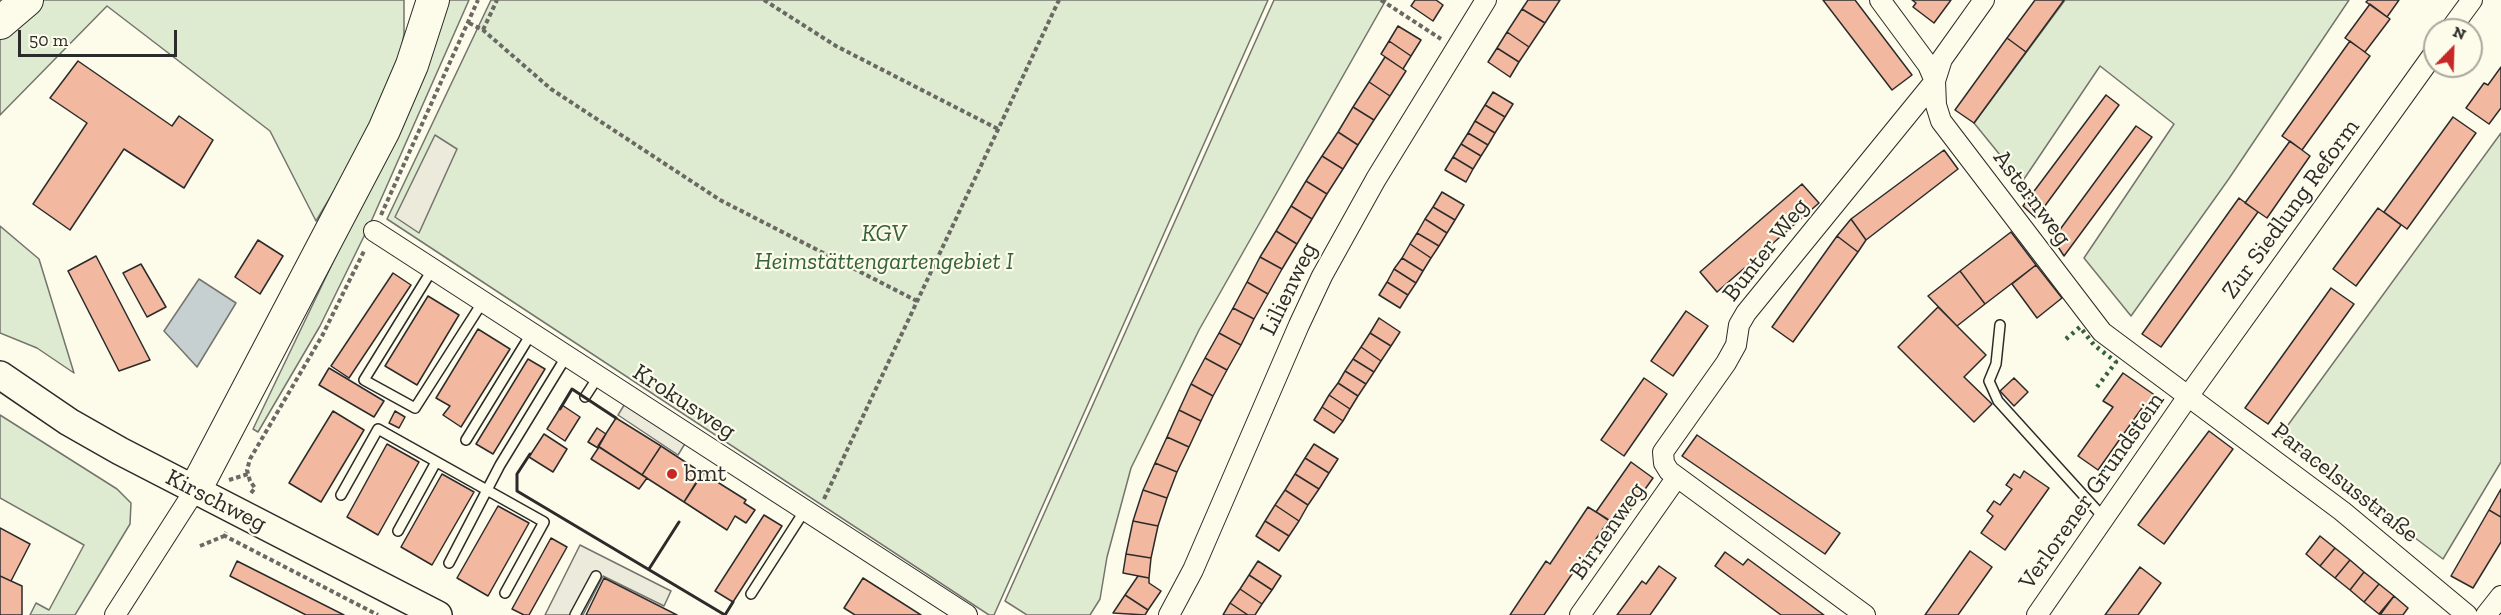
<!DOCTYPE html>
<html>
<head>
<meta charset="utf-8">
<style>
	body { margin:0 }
	#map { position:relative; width:2501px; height:615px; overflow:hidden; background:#fdfbea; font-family:"Zilla Slab",serif }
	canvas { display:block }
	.north { position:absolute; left:2423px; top:18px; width:60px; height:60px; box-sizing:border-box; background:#fdfbea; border:2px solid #a9a89e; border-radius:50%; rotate:23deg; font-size:16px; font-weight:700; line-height:24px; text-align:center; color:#2b2b2b }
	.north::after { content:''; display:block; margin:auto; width:21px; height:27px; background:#c62828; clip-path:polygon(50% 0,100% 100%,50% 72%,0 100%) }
	.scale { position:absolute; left:18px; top:30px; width:159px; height:27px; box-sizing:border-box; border:3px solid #2b2b2b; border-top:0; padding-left:8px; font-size:18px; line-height:21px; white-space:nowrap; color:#2b2b2b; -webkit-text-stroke:4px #fdfbea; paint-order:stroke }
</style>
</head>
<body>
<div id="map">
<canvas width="2501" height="615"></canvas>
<div class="north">N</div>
<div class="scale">50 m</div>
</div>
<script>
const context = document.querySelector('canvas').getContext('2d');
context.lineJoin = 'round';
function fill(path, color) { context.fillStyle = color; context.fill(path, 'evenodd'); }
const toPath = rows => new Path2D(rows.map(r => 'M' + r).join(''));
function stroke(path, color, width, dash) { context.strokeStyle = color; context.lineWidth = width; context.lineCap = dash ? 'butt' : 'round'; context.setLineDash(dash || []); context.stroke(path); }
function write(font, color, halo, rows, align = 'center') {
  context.font = font + ' "Zilla Slab",serif'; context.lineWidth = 4.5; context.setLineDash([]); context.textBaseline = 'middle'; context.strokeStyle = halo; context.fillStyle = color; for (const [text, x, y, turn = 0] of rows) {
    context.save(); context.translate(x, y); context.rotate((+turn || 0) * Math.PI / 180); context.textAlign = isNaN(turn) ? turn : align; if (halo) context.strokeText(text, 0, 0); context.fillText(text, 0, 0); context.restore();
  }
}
const green = toPath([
	[44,0,404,0,404,34,399,62,372,119,346,171,316,221,270,131,107,6,0,115,0,38,44,0],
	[444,0,469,0,370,224,320,326,258,432,253,429,383,158,444,0],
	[491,0,1268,0,994,615,989,615,387,219,491,0],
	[1274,0,1386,0,1199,330,1131,468,1107,557,1100,599,1090,615,1027,615,1005,601,1274,0],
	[2065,0,2349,0,2228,180,2131,316,2084,258,2174,124,2100,66,2022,182,1974,123,2065,0],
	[2501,133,2501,462,2443,559,2280,436,2501,133],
	[0,226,39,259,74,373,37,348,0,333,0,226],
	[0,415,117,489,131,503,130,524,75,615,30,615,36,603,49,610,84,545,0,498,0,415]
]);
fill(green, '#deebd1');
stroke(green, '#74746e', 1.5);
const parking = toPath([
	[435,135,457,149,419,233,395,217,435,135],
	[626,402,686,442,678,455,618,415,626,402],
	[580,545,671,591,664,606,603,576,583,615,545,615,580,545]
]);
fill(parking, '#eceadb');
stroke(parking, '#74746e', 1.5);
const water = toPath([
	[199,279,236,303,197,367,164,331,199,279]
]);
fill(water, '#c7d0d0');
stroke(water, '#74746e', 1.5);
const building = toPath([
	[1415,0,1436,0,1443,5,1433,21,1411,6,1415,0],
	[1528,0,1560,0,1545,23,1522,9,1528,0],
	[1823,0,1855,0,1912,75,1892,90,1823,0],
	[1912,0,1951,0,1934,23,1913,7,1916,3,1912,0],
	[2035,0,2064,0,2026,52,2007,38,2035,0],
	[2368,0,2399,0,2387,17,2366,2,2368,0],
	[2370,4,2390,19,2365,52,2345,38,2370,4],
	[1522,9,1545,23,1529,47,1507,32,1522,9],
	[1398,26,1421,40,1411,56,1389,41,1398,26],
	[1507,32,1529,47,1519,62,1497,48,1507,32],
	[2007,38,2026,52,1974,123,1955,110,2007,38],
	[1389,41,1411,56,1403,69,1381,54,1389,41],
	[2350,41,2370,56,2302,150,2282,136,2350,41],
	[1497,48,1519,62,1510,77,1488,62,1497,48],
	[1385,57,1406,71,1390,96,1369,82,1385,57],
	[78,61,172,126,179,116,213,140,184,188,124,149,70,230,33,204,87,123,50,98,78,61],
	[2501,67,2501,108,2489,124,2466,108,2484,83,2488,85,2501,67],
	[1369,82,1390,96,1374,120,1353,107,1369,82],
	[1493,92,1513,104,1505,117,1485,105,1493,92],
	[2106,95,2119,105,2036,218,2023,206,2106,95],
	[1485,105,1505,117,1495,133,1475,121,1485,105],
	[1353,107,1374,120,1358,145,1338,132,1353,107],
	[2453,117,2476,133,2407,229,2384,212,2453,117],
	[1475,121,1495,133,1488,145,1468,133,1475,121],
	[2136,126,2152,137,2064,256,2053,239,2136,126],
	[1338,132,1358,145,1343,169,1322,156,1338,132],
	[1468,133,1488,145,1481,156,1461,144,1468,133],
	[2290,141,2310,156,2267,218,2245,203,2290,141],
	[1461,144,1481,156,1473,169,1453,157,1461,144],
	[1944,150,1958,169,1866,240,1851,219,1944,150],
	[1322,156,1343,169,1327,194,1306,181,1322,156],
	[1453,157,1473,169,1466,182,1445,170,1453,157],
	[1306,181,1327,194,1312,219,1291,206,1306,181],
	[1802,184,1819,203,1717,292,1700,272,1802,184],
	[1442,192,1464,205,1455,220,1433,207,1442,192],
	[2239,198,2258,212,2161,347,2142,334,2239,198],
	[1291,206,1312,219,1297,244,1276,231,1291,206],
	[1433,207,1455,220,1447,233,1425,219,1433,207],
	[2378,208,2401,225,2356,286,2333,269,2378,208],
	[1425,219,1447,233,1439,246,1417,233,1425,219],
	[1851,219,1866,240,1858,252,1837,236,1851,219],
	[1276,231,1297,244,1282,269,1260,257,1276,231],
	[2011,232,2036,265,1985,304,1960,271,2011,232],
	[1417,233,1439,246,1431,258,1410,244,1417,233],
	[1837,236,1858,252,1793,342,1772,327,1837,236],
	[258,240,283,256,260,294,235,277,258,240],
	[1410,244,1431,258,1423,271,1402,258,1410,244],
	[96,256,150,360,119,371,68,271,96,256],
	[1260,257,1282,269,1268,294,1247,282,1260,257],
	[1402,258,1423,271,1416,283,1394,269,1402,258],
	[141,264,166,307,147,317,123,273,141,264],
	[2036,265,2062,298,2037,318,2012,284,2036,265],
	[1394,269,1416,283,1408,295,1387,282,1394,269],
	[1960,271,1985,304,1957,326,1928,296,1960,271],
	[393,273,411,285,349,378,331,366,393,273],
	[1247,282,1268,294,1254,319,1233,308,1247,282],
	[1387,282,1408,295,1400,308,1379,295,1387,282],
	[2331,288,2354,304,2268,424,2245,408,2331,288],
	[428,296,459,315,417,385,385,366,428,296],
	[1938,307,1986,355,1964,377,1992,404,1974,422,1898,347,1938,307],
	[1233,308,1254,319,1241,345,1219,333,1233,308],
	[1686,311,1708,326,1673,376,1651,361,1686,311],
	[1379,318,1400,332,1391,346,1370,333,1379,318],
	[478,329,510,349,461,427,443,415,450,406,436,398,478,329],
	[1219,333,1241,345,1227,370,1205,358,1219,333],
	[1370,333,1391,346,1381,361,1361,347,1370,333],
	[1361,347,1381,361,1374,372,1353,359,1361,347],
	[1205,358,1227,370,1213,396,1191,384,1205,358],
	[528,359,545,369,493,454,476,444,528,359],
	[1353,359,1374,372,1366,384,1345,371,1353,359],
	[329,368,384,401,374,417,319,385,329,368],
	[1345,371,1366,384,1358,396,1338,383,1345,371],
	[2123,373,2156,396,2146,411,2142,408,2098,470,2078,456,2113,407,2103,401,2123,373],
	[1644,378,1667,394,1624,456,1601,440,1644,378],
	[2014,378,2028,392,2014,406,2000,391,2014,378],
	[1338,383,1358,396,1350,409,1329,395,1338,383],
	[1191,384,1213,396,1201,421,1179,410,1191,384],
	[1329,395,1350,409,1343,421,1322,407,1329,395],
	[562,405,580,417,565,441,547,429,562,405],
	[1322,407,1343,421,1334,433,1314,420,1322,407],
	[1179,410,1201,421,1189,447,1167,437,1179,410],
	[333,411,364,430,321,502,289,483,333,411],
	[395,411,405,417,399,428,389,423,395,411],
	[616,418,661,446,642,475,598,446,616,418],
	[597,428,606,434,598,448,588,442,597,428],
	[2209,431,2233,449,2164,544,2138,525,2209,431],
	[544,434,567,449,553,472,529,457,544,434],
	[1697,435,1840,533,1825,554,1682,456,1697,435],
	[1167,437,1189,447,1177,472,1155,463,1167,437],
	[387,444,419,462,378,535,347,517,387,444],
	[1314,444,1338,459,1329,473,1305,458,1314,444],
	[661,446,702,473,684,502,642,475,661,446],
	[599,447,647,478,639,489,591,459,599,447],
	[1305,458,1329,473,1319,489,1295,474,1305,458],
	[1631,462,1653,478,1618,527,1596,512,1631,462],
	[1155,463,1177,472,1167,498,1143,490,1155,463],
	[2024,471,2049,488,2005,550,1981,533,1993,516,1987,511,1994,501,2000,505,2012,489,2006,485,2014,474,2020,478,2024,471],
	[703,473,746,500,744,503,755,510,746,523,735,516,727,530,684,502,703,473],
	[442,474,474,492,432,565,401,547,442,474],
	[1295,474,1319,489,1308,505,1285,490,1295,474],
	[2501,489,2501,517,2489,510,2501,489],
	[1143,490,1167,498,1158,526,1133,521,1143,490],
	[1285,490,1308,505,1299,521,1275,505,1285,490],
	[1275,505,1299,521,1289,536,1265,521,1275,505],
	[498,506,529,523,488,596,457,578,498,506],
	[1588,507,1609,520,1544,615,1510,615,1546,561,1550,564,1588,507],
	[2489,510,2501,517,2501,542,2473,588,2451,576,2489,510],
	[764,515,782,526,733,602,715,591,764,515],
	[1133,521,1158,526,1151,558,1126,554,1133,521],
	[1265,521,1289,536,1279,551,1256,536,1265,521],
	[0,528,30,544,11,581,0,576,0,528],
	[2320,536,2335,548,2320,566,2306,554,2320,536],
	[551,538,567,547,529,615,524,615,512,609,551,538],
	[2335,548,2350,560,2335,578,2320,566,2335,548],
	[1970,551,1992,567,1958,615,1925,615,1970,551],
	[1725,552,1743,565,1748,559,1824,615,1781,615,1715,566,1725,552],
	[1126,554,1151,558,1149,578,1123,573,1126,554],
	[2350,560,2364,572,2350,590,2335,578,2350,560],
	[237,561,344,615,306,615,230,576,237,561],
	[1258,561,1281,576,1272,590,1249,575,1258,561],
	[1659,566,1676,578,1650,615,1617,615,1642,581,1646,584,1659,566],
	[2140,567,2161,583,2138,615,2105,615,2140,567],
	[2364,572,2379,584,2364,602,2350,590,2364,572],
	[1249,575,1272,590,1262,604,1240,589,1249,575],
	[0,576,22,586,22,615,0,615,0,576],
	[1138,576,1149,578,1149,583,1161,591,1148,610,1125,595,1138,576],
	[604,578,677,615,586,615,604,578],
	[863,578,921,615,855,615,844,608,863,578],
	[2379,584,2394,596,2379,614,2364,602,2379,584],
	[1240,589,1262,604,1255,615,1248,615,1230,603,1240,589],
	[1125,595,1148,610,1145,615,1113,613,1125,595],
	[2394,596,2408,608,2403,615,2380,615,2394,596],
	[1230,603,1248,615,1223,615,1230,603]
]);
fill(building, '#f2b8a0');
stroke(building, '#2b2b2b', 1.5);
const service = toPath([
	[432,270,364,380,415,408,482,303],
	[2000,325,1996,364,1989,381,1998,401,2104,518],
	[585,397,598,377],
	[466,440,531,334],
	[341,495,378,429,544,522,505,593],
	[398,531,436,462],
	[449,563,500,465,566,357],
	[751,594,805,510],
	[575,615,596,576]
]);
const minor = toPath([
	[1880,0,1928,65,1935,81,1936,105,1941,121,2102,332,2342,511,2467,615],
	[2450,30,2472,0],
	[374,231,967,615],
	[115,615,195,490],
	[1169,615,1193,570,1299,325,1322,276,1376,179,1486,0],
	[1580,615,1677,477],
	[1865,615,1669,471,1664,463,1663,452,1726,363,1736,345,1739,325,1746,313,1935,81,1942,59,1984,0],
	[2037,615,2189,395,2435,52],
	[2486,615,2501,596]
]);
const secondary = toPath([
	[0,375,69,422,120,451,438,615]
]);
const trunk = toPath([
	[0,23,27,0],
	[195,490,384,130,412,65,433,0]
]);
stroke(service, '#2b2b2b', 12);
stroke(minor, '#2b2b2b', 22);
stroke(secondary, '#2b2b2b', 30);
stroke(trunk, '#2b2b2b', 34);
stroke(toPath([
	[764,0,836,46,998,129],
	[1381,0,1441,39],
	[469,23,483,30,551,89,720,200,917,301],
	[483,30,497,0],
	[381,215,478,0],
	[229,480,248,474],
	[251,493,255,488,250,481,247,470,250,459,322,336,365,249],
	[824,499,1059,0],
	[223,535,378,615],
	[200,546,224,536,226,532]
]), '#6a6964', 4, [4.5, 3]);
stroke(service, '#fdfbea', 9);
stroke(minor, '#fdfbea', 20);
stroke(secondary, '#fdfbea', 27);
stroke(trunk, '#fdfbea', 32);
stroke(toPath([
	[2066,339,2080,327,2094,345,2116,362,2097,387]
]), '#34623c', 4.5, [3, 4.5]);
stroke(toPath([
	[560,409,572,389,616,418],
	[530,454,517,474,517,491,725,615,733,602],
	[649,569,679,522]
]), '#2b2b2b', 3);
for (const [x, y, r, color] of [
	[672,474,6,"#c62828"]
]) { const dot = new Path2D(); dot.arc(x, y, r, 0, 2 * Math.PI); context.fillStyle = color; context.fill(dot); stroke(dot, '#fdfbea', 2); }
write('24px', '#2b2b2b', '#fdfbea', [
	["Asternweg",2032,198,53],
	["Zur Siedlung Reform",2291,209,-54],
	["Bunter Weg",1766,250,-52],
	["Lilienweg",1289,289,-64],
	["Krokusweg",684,402,33],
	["Paracelsusstraße",2345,483,38],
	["Verlorener Grundstein",2092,491,-55],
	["Kirschweg",216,501,27],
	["Birnenweg",1608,531,-55]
]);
write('italic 24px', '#34623c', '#fdfbea', [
	["KGV",884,234],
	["Heimstättengartengebiet I",884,262]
]);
write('24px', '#2b2b2b', '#fdfbea', [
	["bmt",684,474]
], 'left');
</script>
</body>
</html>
